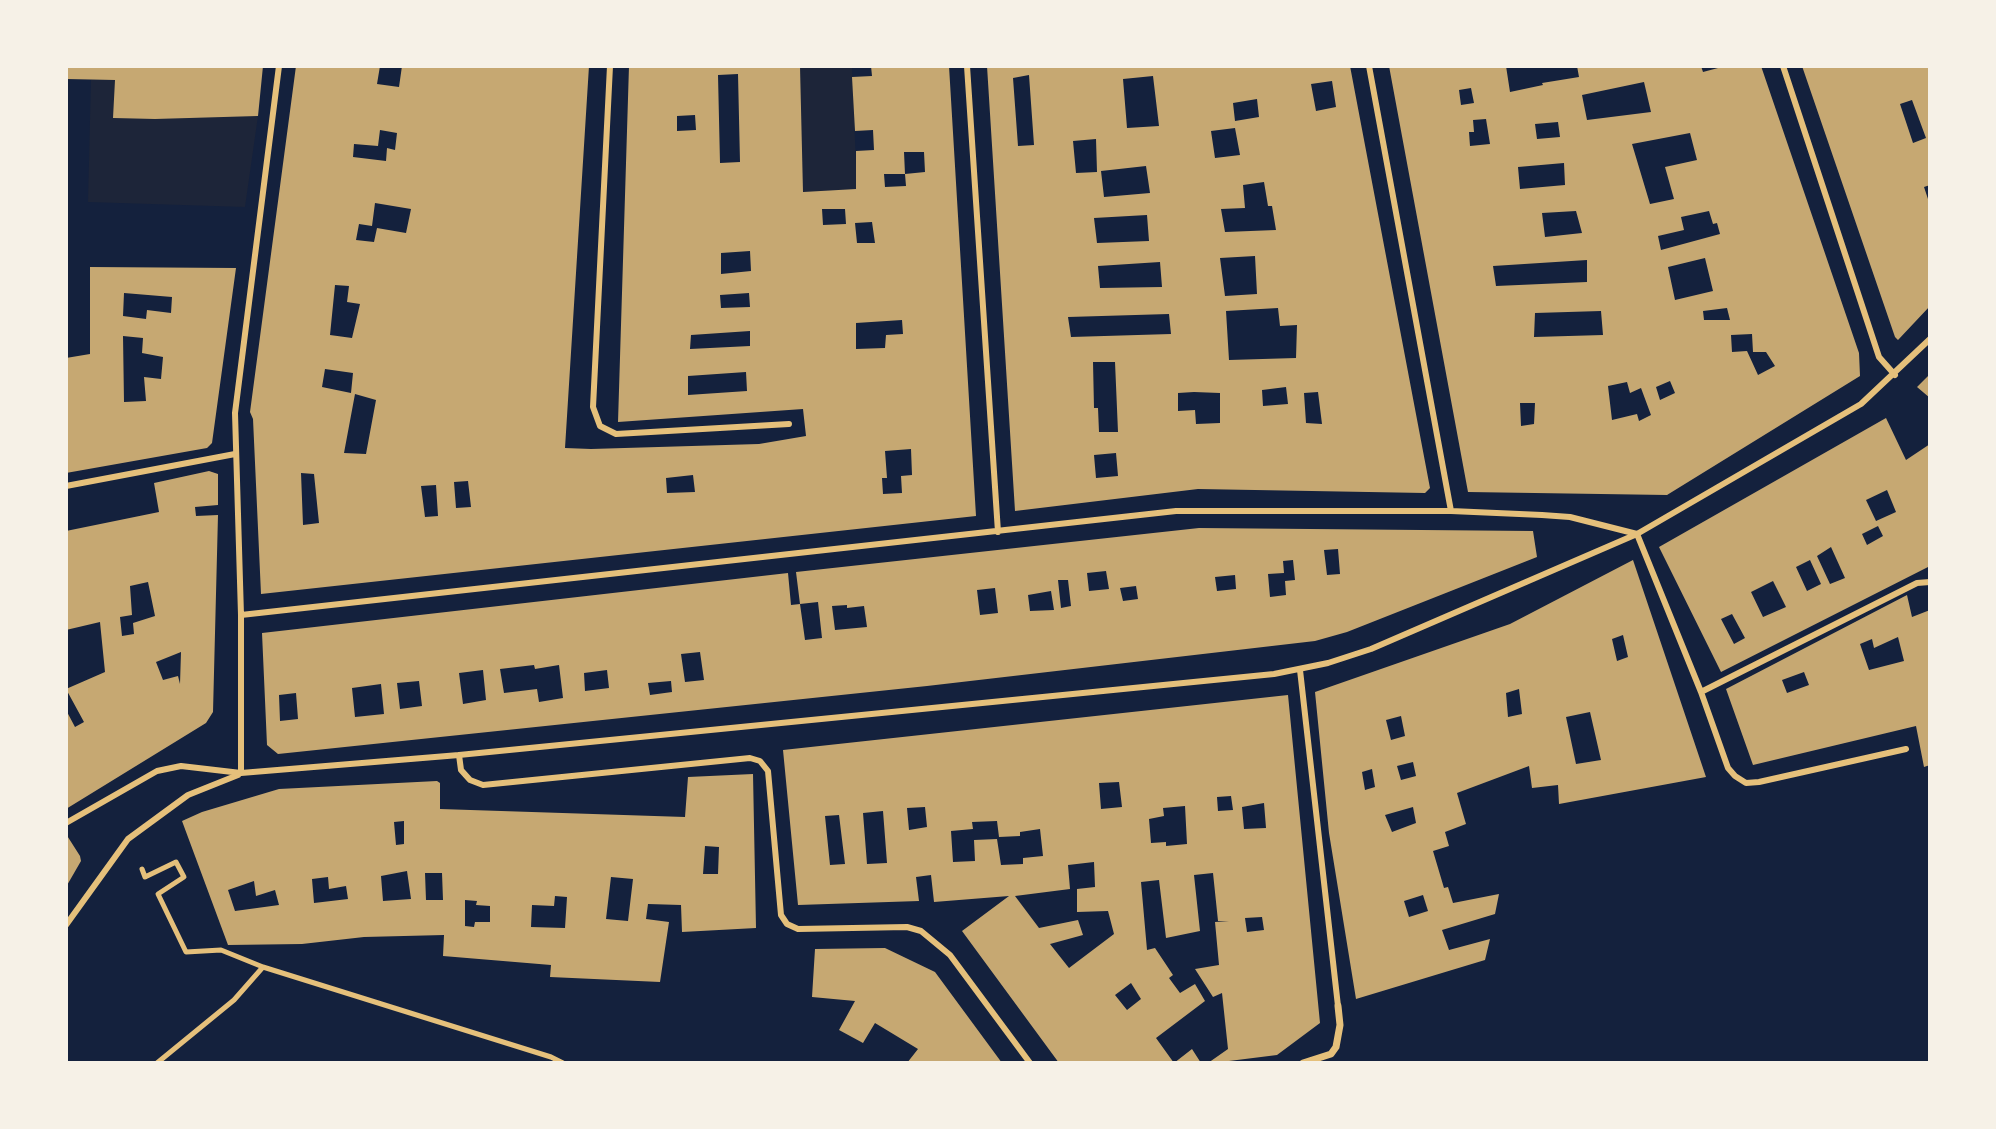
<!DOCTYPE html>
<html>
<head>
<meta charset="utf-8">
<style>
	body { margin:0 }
	#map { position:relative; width:1996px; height:1129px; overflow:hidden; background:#14213d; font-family:"Space Grotesk",sans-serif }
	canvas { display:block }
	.frame { position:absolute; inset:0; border:68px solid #f6f1e7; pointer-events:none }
</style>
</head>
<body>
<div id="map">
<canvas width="1996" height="1129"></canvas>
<div class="frame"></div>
</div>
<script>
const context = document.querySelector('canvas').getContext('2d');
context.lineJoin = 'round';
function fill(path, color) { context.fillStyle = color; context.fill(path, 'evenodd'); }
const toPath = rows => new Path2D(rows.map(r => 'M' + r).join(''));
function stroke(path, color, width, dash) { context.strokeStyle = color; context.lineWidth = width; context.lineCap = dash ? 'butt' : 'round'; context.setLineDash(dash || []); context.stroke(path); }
fill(toPath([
	[800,66,852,66,857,189,803,192],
	[91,80,115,80,114,118,155,119,258,116,245,207,88,202]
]), '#1d2539');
fill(toPath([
	[66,66,263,66,258,116,155,119,113,118,115,80,66,79],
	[296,66,380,66,377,84,399,87,402,66,589,66,565,448,591,449,759,444,806,436,803,409,618,422,629,66,800,66,803,192,856,189,856,151,874,150,873,130,855,131,852,77,872,76,871,66,949,66,976,516,261,594,253,419,250,412],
	[738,74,740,162,720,163,718,75],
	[695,115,696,130,677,131,677,116],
	[380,130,397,133,395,150,387,148,386,161,353,157,354,144,378,146],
	[904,152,924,152,925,172,905,174,906,186,885,187,884,174,905,174],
	[375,203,411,209,406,233,377,228,374,242,356,240,359,224,372,226],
	[822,209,845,209,846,224,823,225],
	[872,222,875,243,857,243,855,223],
	[750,251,751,271,721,274,721,253],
	[335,285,349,286,347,302,360,304,352,338,330,335],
	[749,293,750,307,721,308,720,295],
	[902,320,903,334,886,335,885,348,856,349,856,323],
	[750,331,750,346,690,349,691,335],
	[325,369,353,373,351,393,322,387],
	[746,372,747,391,688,395,688,376],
	[355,394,376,400,366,454,344,453],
	[911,449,912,475,901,476,902,493,883,494,882,478,887,478,885,451],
	[301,473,314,474,319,523,303,525],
	[693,475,695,492,667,493,666,478],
	[468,481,471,507,456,508,454,482],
	[436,485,438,516,425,517,421,486],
	[987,66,1350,66,1430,488,1425,493,1198,489,1015,511],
	[1029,75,1034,145,1018,146,1013,78],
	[1153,76,1159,126,1127,128,1123,79],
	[1332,81,1336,107,1316,111,1311,84],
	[1257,99,1259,117,1235,121,1233,103],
	[1235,128,1240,155,1215,158,1211,131],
	[1096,139,1097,172,1076,173,1073,141],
	[1146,166,1150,193,1104,197,1101,171],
	[1264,182,1268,206,1272,206,1276,230,1225,232,1221,209,1245,208,1243,185],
	[1147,215,1149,241,1097,243,1094,218],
	[1255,256,1257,294,1225,296,1220,258],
	[1160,262,1162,287,1100,288,1098,266],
	[1278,308,1280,326,1297,325,1296,358,1229,360,1226,311],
	[1169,314,1171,334,1071,337,1068,317],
	[1093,362,1115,362,1118,432,1099,432,1098,408,1094,408],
	[1286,387,1288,404,1263,406,1262,390],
	[1194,392,1220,393,1220,423,1196,424,1195,410,1178,411,1178,393],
	[1318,392,1322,424,1306,423,1304,393],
	[1116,453,1118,476,1096,478,1094,455],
	[1389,66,1506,66,1510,92,1543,85,1542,83,1579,77,1577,66,1701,66,1703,72,1718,68,1717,66,1761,66,1859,353,1860,376,1667,495,1468,492],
	[1644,82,1651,112,1587,120,1582,95],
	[1471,88,1474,103,1461,105,1459,90],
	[1486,119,1490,144,1470,146,1469,132,1474,132,1473,120],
	[1558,122,1560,137,1537,139,1535,124],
	[1690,133,1697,160,1665,167,1674,199,1650,204,1632,144],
	[1564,163,1565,185,1520,189,1518,167],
	[1576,211,1582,233,1545,237,1542,213],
	[1709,211,1713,224,1717,223,1720,234,1661,250,1658,236,1684,230,1681,217],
	[1705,258,1713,291,1675,300,1668,267],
	[1587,260,1587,282,1496,286,1493,266],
	[1727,308,1730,320,1704,320,1703,311],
	[1601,311,1603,335,1534,337,1535,313],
	[1752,334,1753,352,1766,352,1775,366,1758,375,1747,351,1732,352,1731,335],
	[1670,381,1675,393,1660,400,1656,387],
	[1627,382,1630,393,1641,388,1651,415,1639,421,1637,414,1612,420,1608,386],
	[1520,403,1535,403,1534,424,1521,426],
	[1802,66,1930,66,1930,185,1924,187,1928,199,1930,199,1930,306,1898,340,1895,337],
	[1912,100,1926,138,1913,143,1900,104],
	[90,267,236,268,212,443,207,448,66,473,66,358,90,354],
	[124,293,172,297,171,313,147,310,146,319,123,316],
	[123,336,143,338,142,353,163,357,161,379,144,377,146,401,124,402],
	[1930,374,1930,398,1917,387],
	[1886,418,1906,460,1930,444,1930,566,1721,672,1659,547],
	[1887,490,1896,512,1876,521,1866,500],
	[1878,526,1883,536,1867,545,1862,534],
	[1831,547,1845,578,1830,584,1817,556],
	[1810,560,1821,584,1807,591,1796,567],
	[1773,581,1786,607,1763,617,1751,592],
	[1732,614,1745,638,1734,644,1721,619],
	[209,471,218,474,218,505,195,507,196,516,218,515,213,712,206,723,66,809,66,710,75,727,84,722,66,689,105,672,100,622,66,630,66,531,159,512,154,483],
	[148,582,155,616,133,623,134,634,122,636,120,617,132,615,130,586],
	[181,652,180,684,178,676,163,680,156,662],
	[1199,528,1533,531,1537,557,1347,632,1315,641,927,686,278,754,267,745,262,633,788,573,791,605,800,604,805,640,822,638,818,602,800,604,796,572],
	[1338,549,1340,574,1327,575,1324,550],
	[1293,560,1295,580,1285,581,1286,595,1270,597,1268,574,1284,573,1283,561],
	[1106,571,1109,589,1089,591,1087,573],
	[1235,575,1236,589,1217,591,1215,577],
	[1058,580,1068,580,1071,606,1061,608],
	[1136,586,1138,599,1123,601,1120,588],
	[995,588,998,613,980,615,977,590],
	[1051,591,1054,610,1030,611,1028,595],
	[847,605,847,608,864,606,867,627,835,630,832,606],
	[700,652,704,680,685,682,681,654],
	[534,665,535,669,559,665,563,698,539,702,537,689,504,693,500,669],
	[483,670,486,700,463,704,459,673],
	[607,670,609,688,585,691,584,673],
	[419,681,422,706,400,709,397,683],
	[671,681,672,692,650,695,648,683],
	[381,684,384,714,355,717,352,688],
	[296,693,298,719,280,721,279,695],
	[1633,560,1706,777,1559,804,1558,785,1532,788,1529,766,1457,793,1466,824,1445,832,1449,846,1433,851,1444,888,1448,887,1453,903,1499,894,1495,914,1442,930,1449,950,1490,939,1485,960,1356,999,1329,833,1315,692,1510,624],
	[1623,635,1628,657,1617,661,1612,639],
	[1519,689,1522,714,1508,717,1506,693],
	[1590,712,1601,760,1576,764,1566,717],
	[1401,716,1405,736,1391,740,1386,720],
	[1413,762,1416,776,1401,780,1397,766],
	[1372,769,1375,787,1365,790,1362,772],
	[1413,807,1416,823,1392,832,1385,815],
	[1423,895,1428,911,1409,917,1404,901],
	[1907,595,1912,617,1930,610,1930,765,1924,767,1916,726,1753,765,1726,689],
	[1898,637,1904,661,1869,670,1860,644,1872,639,1874,648],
	[1804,672,1809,685,1787,693,1782,680],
	[1288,695,1320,1023,1277,1055,1229,1061,1229,1063,1208,1063,1228,1049,1222,993,1213,997,1195,969,1219,965,1215,922,1229,921,1218,921,1213,873,1194,875,1200,931,1166,938,1159,880,1141,882,1147,950,1155,948,1173,975,1169,978,1180,993,1195,984,1205,1001,1156,1038,1174,1063,1192,1049,1201,1063,1059,1063,962,931,1009,896,934,902,931,875,916,877,919,901,798,905,783,750],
	[1119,782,1122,807,1101,809,1099,783],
	[1231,796,1233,810,1218,811,1217,797],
	[1264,803,1266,828,1244,829,1242,807],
	[1185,806,1187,844,1166,846,1166,842,1151,843,1149,819,1164,816,1163,808],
	[925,807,927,827,909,830,907,808],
	[883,811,887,863,867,864,863,813],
	[839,815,845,864,830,865,825,816],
	[997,821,999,837,1020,836,1020,832,1040,829,1043,856,1023,858,1023,864,1001,865,997,839,974,840,975,861,953,862,951,831,973,829,972,822],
	[1094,862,1095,887,1077,889,1077,912,1108,911,1114,934,1069,968,1050,944,1083,935,1078,920,1039,928,1015,896,1070,889,1068,865],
	[1262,917,1264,930,1247,932,1245,918],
	[1131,983,1141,999,1127,1010,1115,995],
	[753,774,756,928,682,932,681,905,648,904,646,919,669,922,660,982,550,977,551,965,443,956,444,935,364,937,302,944,228,945,182,821,202,812,279,789,437,781,440,783,440,809,685,817,688,777],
	[404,821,404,844,396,845,394,822],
	[705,846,719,847,718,874,703,874],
	[407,871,411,899,383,901,381,876],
	[425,873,442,873,443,900,426,900],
	[328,877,329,889,346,886,348,899,314,903,312,879],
	[611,877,633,879,628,921,606,919],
	[254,881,256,896,275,890,279,905,235,911,228,890],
	[555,896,567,897,565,928,531,927,532,905,554,906],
	[465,900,477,901,476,905,490,906,490,922,475,922,474,927,465,926],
	[66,834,80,856,81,861,66,887],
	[885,948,935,972,1002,1063,907,1063,918,1049,875,1023,863,1043,839,1030,855,1001,812,997,815,949]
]), '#c6a872');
stroke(toPath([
	[142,869,145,877,176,862,184,877,158,894,186,952,221,950,263,967,234,1000,157,1063],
	[263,967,551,1057,563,1063]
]), '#e5c07b', 5);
stroke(toPath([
	[610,66,593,407,600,426,616,434,789,424],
	[967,66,998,532],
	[1369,66,1451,511],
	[1783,66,1879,357,1895,375],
	[66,486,235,454],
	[241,615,1176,511,1451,511,1542,515,1570,517,1637,534,1701,692,1728,768,1735,776,1746,783,1759,782,1906,749],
	[1300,670,1338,1006],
	[1701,692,1917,583,1930,582],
	[459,755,461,770,470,780,483,785,750,758,760,761,768,771,781,915,787,924,798,929,907,927,921,931,950,955,1030,1063],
	[241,773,241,615,235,413,279,66],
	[66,823,157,771,181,766,241,773,459,755,1274,674,1328,663,1371,649,1637,534,1861,404,1930,339],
	[66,925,128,839,188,795,238,775]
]), '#e5c07b', 6);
stroke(toPath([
	[1303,1063,1331,1054,1336,1047,1340,1025,1338,1006]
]), '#e5c07b', 7);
</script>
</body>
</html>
